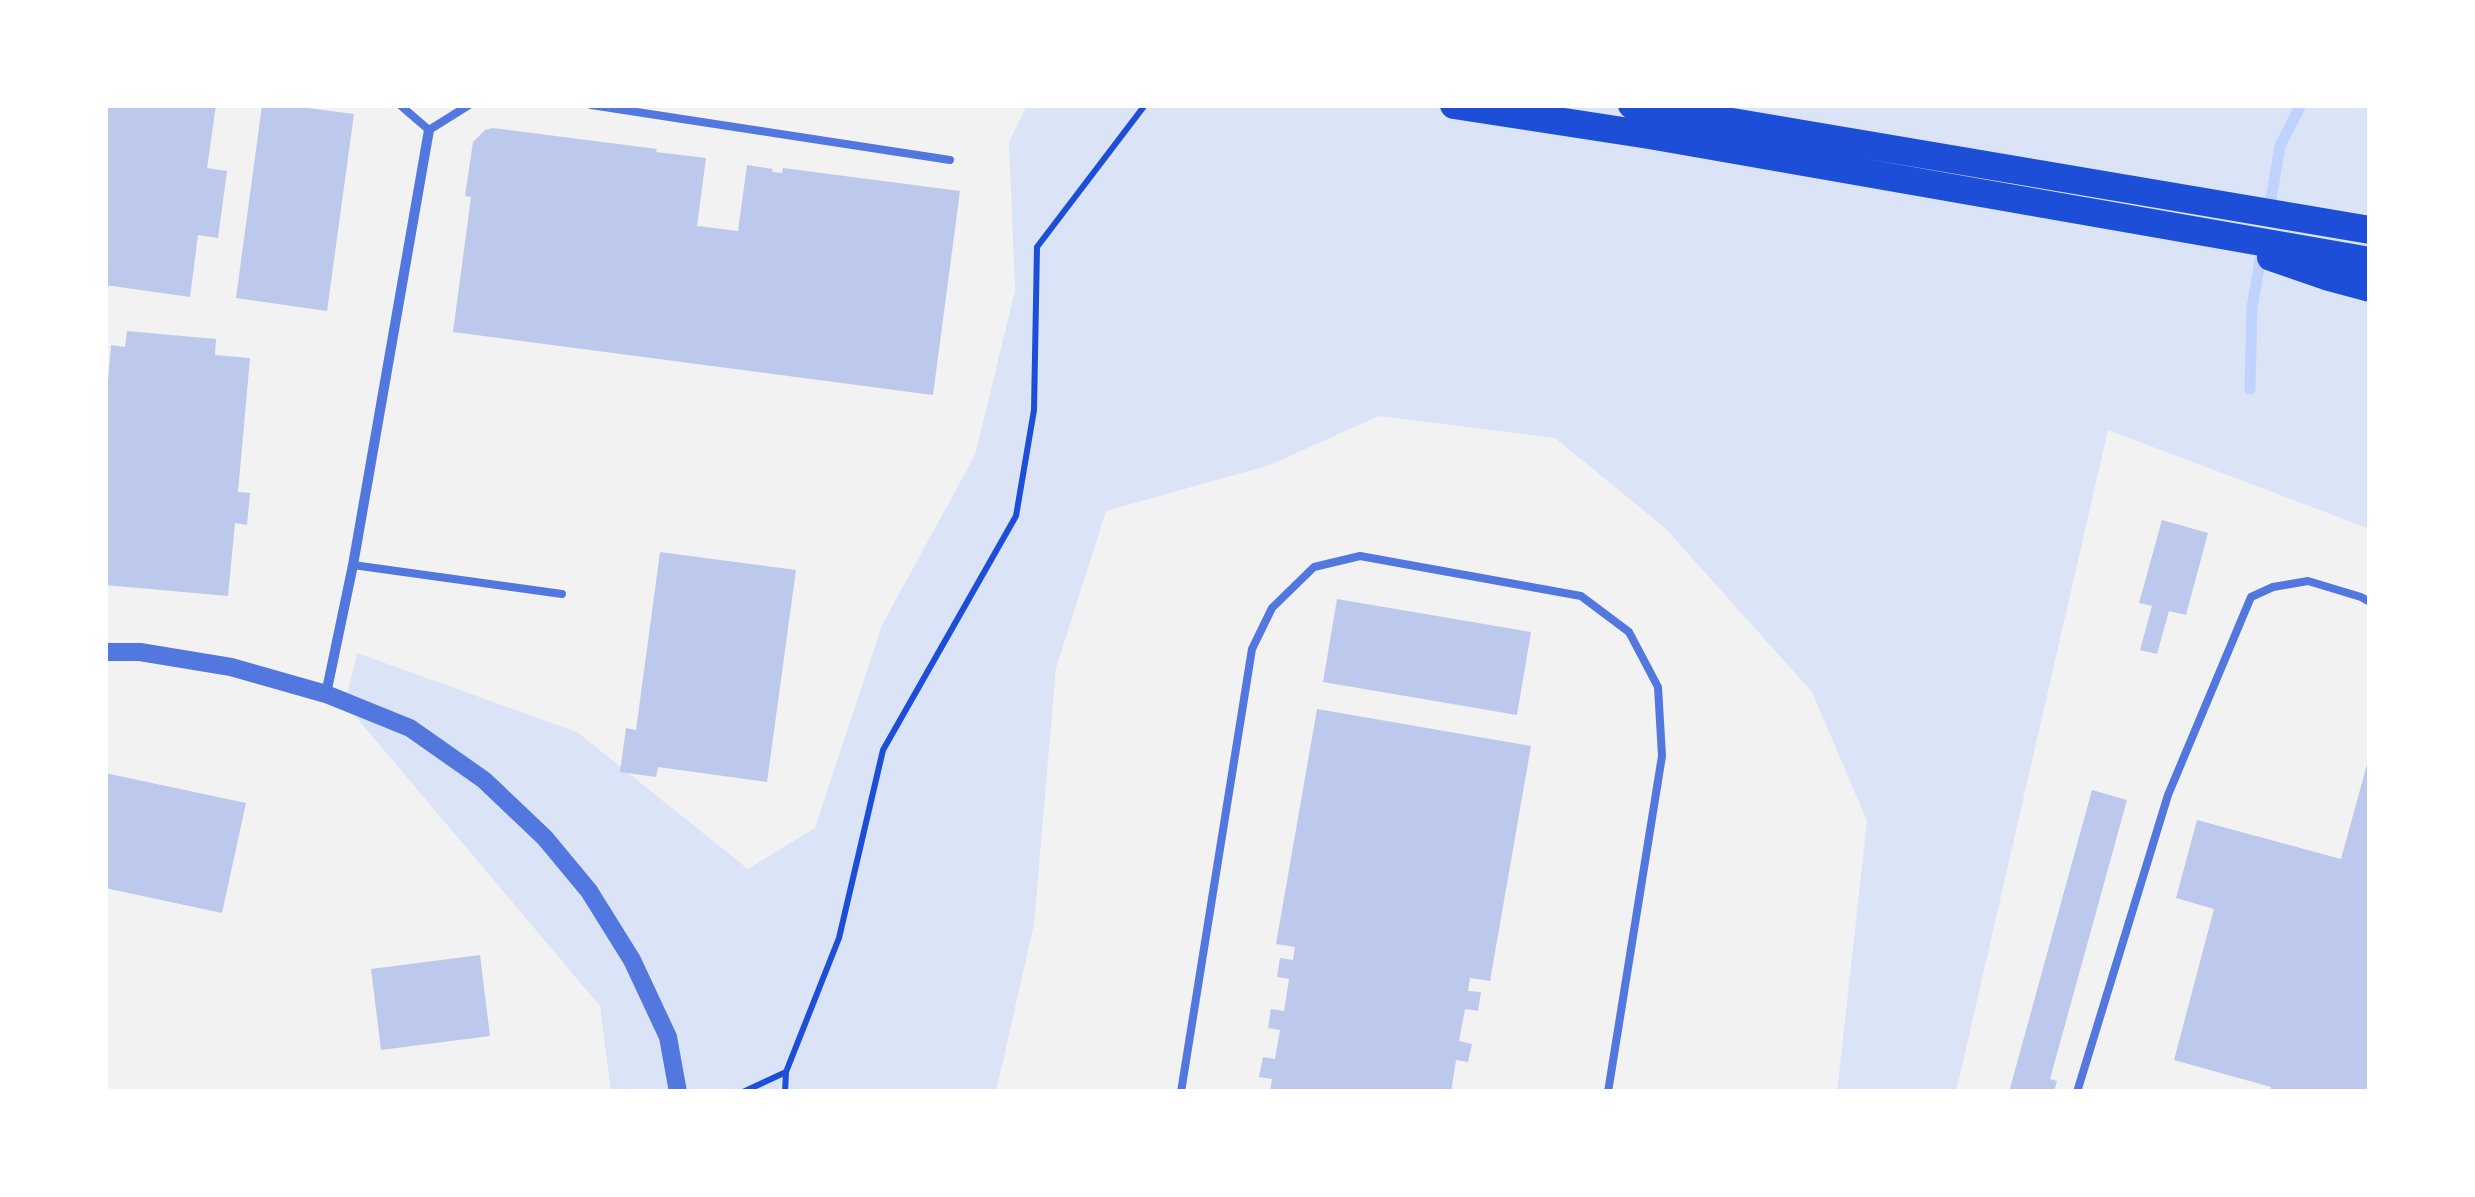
<!DOCTYPE html>
<html>
<head>
<meta charset="utf-8">
<style>
	body { margin:0 }
	#map { position:relative; width:2475px; height:1197px; overflow:hidden; background:#f2f2f2; font-family:Inter,sans-serif }
	canvas { display:block }
	.frame { position:absolute; inset:0; border:108px solid #fff; pointer-events:none }
</style>
</head>
<body>
<div id="map">
<canvas width="2475" height="1197"></canvas>
<div class="frame"></div>
</div>
<script>
const context = document.querySelector('canvas').getContext('2d');
context.lineJoin = 'round';
function fill(path, color) { context.fillStyle = color; context.fill(path, 'evenodd'); }
const toPath = rows => new Path2D(rows.map(r => 'M' + r).join(''));
function stroke(path, color, width, dash) { context.strokeStyle = color; context.lineWidth = width; context.lineCap = dash ? 'butt' : 'round'; context.setLineDash(dash || []); context.stroke(path); }
fill(toPath([
	[1027,105,2370,105,2370,529,2108,430,1956,1092,1837,1092,1867,821,1812,692,1665,528,1555,438,1379,416,1270,465,1106,511,1056,668,1034,924,996,1092,611,1092,600,1006,345,704,357,653,577,732,748,869,815,828,882,625,975,455,1015,291,1009,142]
]), '#dbe4f7');
stroke(toPath([
	[2269,211,2280,146,2301,105],
	[2250,389,2252,308,2262,249]
]), '#bfd3fe', 11);
fill(toPath([
	[105,105,216,105,207,168,227,171,218,238,198,235,190,297,105,285],
	[262,105,284,105,354,114,327,311,236,298],
	[493,128,657,149,656,152,706,158,697,226,738,231,747,165,773,169,772,172,782,173,783,168,960,191,933,395,453,332,471,197,465,196,473,142,485,130],
	[127,331,216,339,215,355,250,358,238,492,250,493,247,525,235,523,228,596,105,585,105,418,111,345,125,347],
	[2162,520,2208,533,2186,615,2169,611,2157,654,2140,650,2152,606,2139,603],
	[660,552,796,570,767,782,658,767,656,777,620,772,626,728,636,730],
	[1337,599,1531,632,1517,715,1323,682],
	[1317,709,1531,746,1490,981,1470,978,1468,991,1481,992,1478,1011,1465,1009,1459,1041,1472,1044,1468,1062,1456,1060,1451,1092,1270,1092,1272,1079,1259,1077,1263,1057,1275,1059,1280,1030,1268,1028,1271,1009,1284,1011,1289,979,1277,977,1280,958,1293,960,1295,947,1276,944],
	[2369,757,2370,1092,2270,1092,2271,1087,2174,1060,2214,909,2176,898,2197,820,2341,859],
	[105,773,246,803,222,913,105,888],
	[2092,790,2127,800,2050,1079,2057,1081,2054,1092,2009,1092],
	[480,955,490,1036,381,1050,371,969]
]), '#bdc9ec');
stroke(toPath([
	[743,1092,786,1072],
	[785,1092,786,1072,839,938,883,750,1016,516,1034,410,1037,247,1145,105]
]), '#1d4ed8', 6);
stroke(toPath([
	[400,105,429,130,469,105],
	[591,105,950,160],
	[353,565,562,594],
	[1181,1092,1252,649,1272,608,1314,567,1360,556,1581,596,1629,632,1658,687,1662,756,1608,1092],
	[2077,1092,2168,795,2251,597,2273,587,2308,581,2361,597,2370,602]
]), '#5277de', 8);
stroke(toPath([
	[326,694,353,565,429,130]
]), '#5277de', 10);
stroke(toPath([
	[105,652,140,652,231,667,326,694,410,728,484,780,545,838,589,891,632,960,668,1037,678,1092]
]), '#5277de', 18);
stroke(toPath([
	[1454,105,1649,135,2370,261],
	[1632,105,2370,230],
	[2271,257,2329,277,2370,288]
]), '#1d4ed8', 28);
</script>
</body>
</html>
